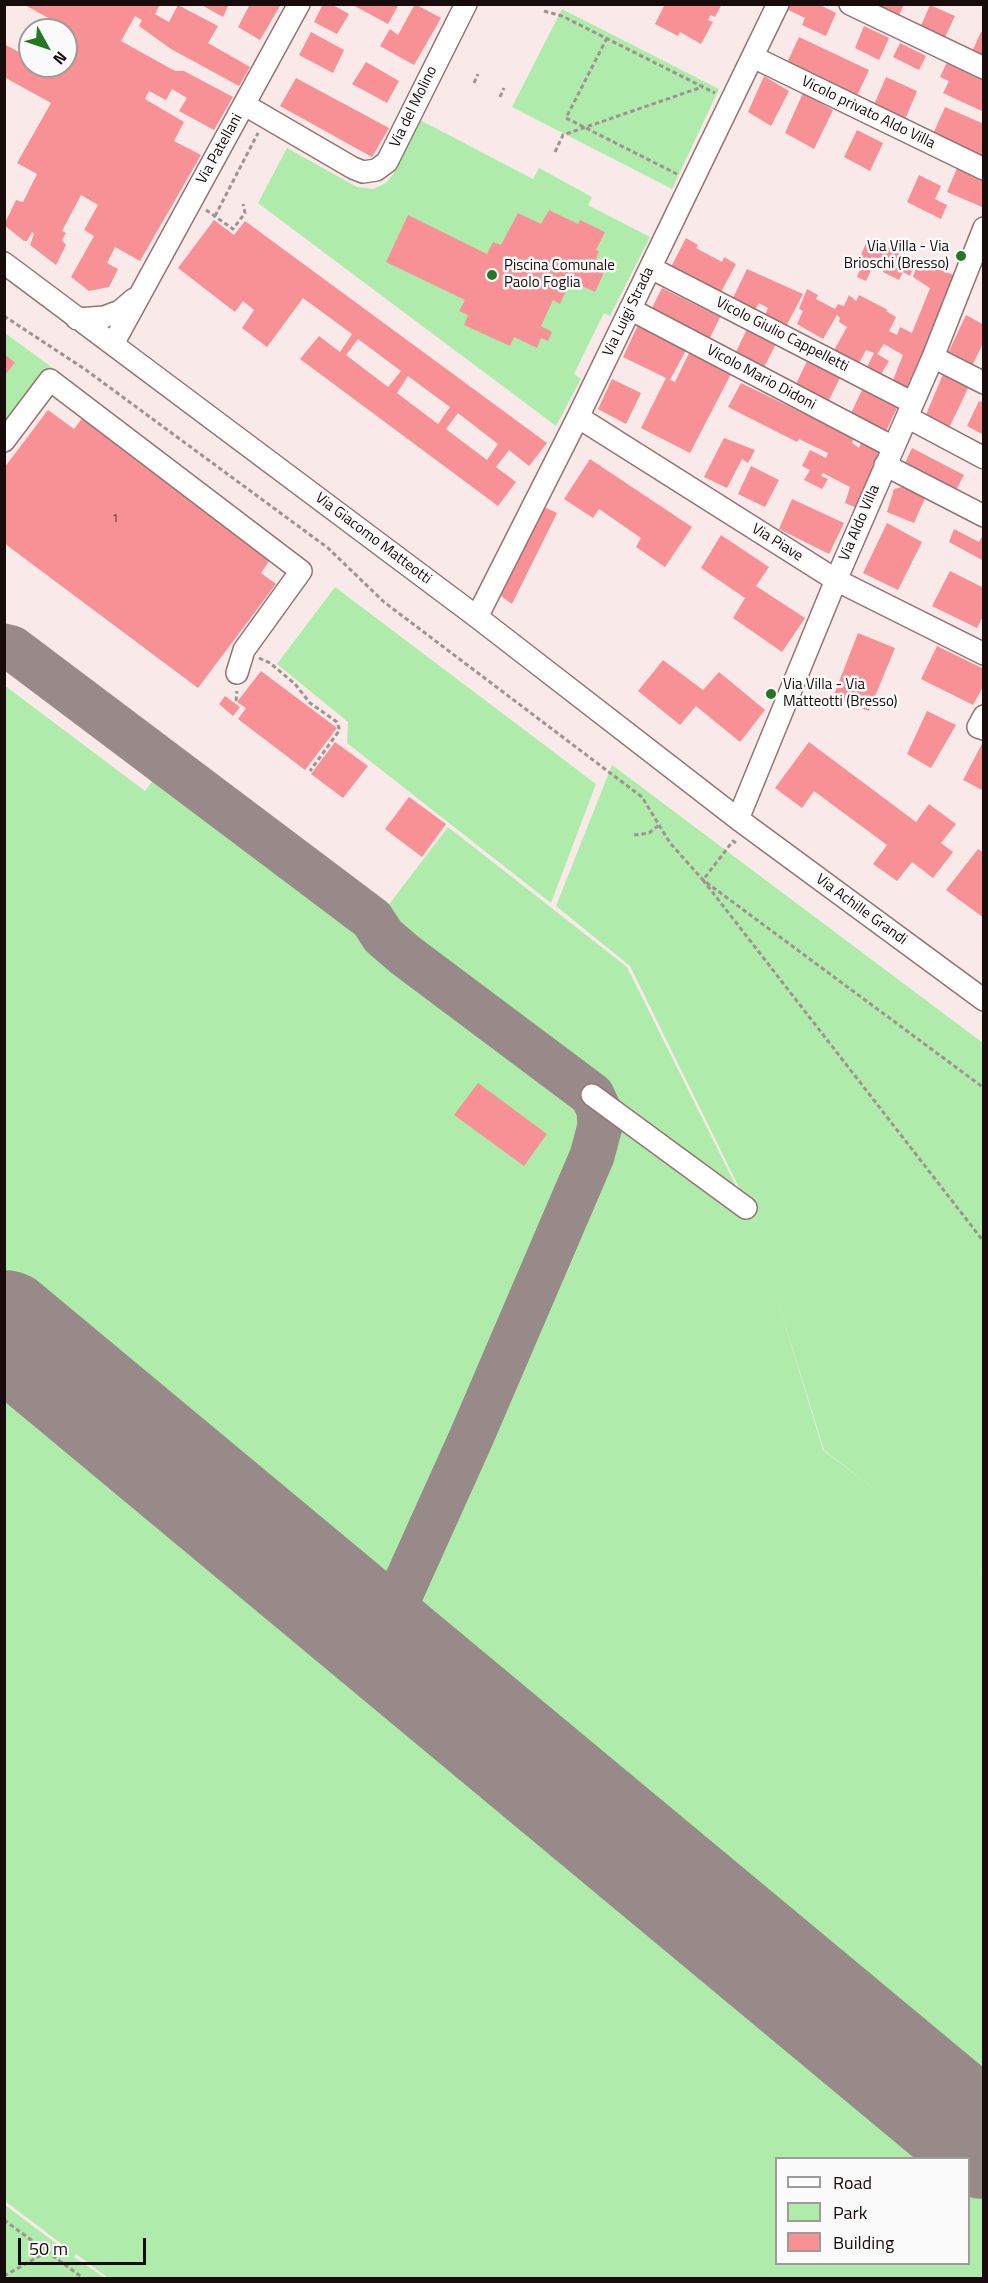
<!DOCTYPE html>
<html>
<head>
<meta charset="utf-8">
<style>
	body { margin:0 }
	#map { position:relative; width:988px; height:2283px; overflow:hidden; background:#fae9e9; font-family:"Titillium Web",sans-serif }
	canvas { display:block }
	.frame { position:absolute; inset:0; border:6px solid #180b0b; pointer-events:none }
	.legend { position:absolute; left:775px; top:2157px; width:195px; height:108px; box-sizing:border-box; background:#fbfbfb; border:2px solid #a09b9b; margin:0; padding:8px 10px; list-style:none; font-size:18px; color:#180b0b }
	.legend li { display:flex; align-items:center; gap:12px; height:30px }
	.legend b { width:30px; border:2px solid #a09b9b }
	.north { position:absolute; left:18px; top:18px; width:60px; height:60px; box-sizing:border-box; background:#fbfbfb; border:2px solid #a09b9b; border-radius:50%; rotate:130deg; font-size:16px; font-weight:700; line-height:24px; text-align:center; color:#180b0b }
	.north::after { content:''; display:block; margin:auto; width:21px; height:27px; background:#247824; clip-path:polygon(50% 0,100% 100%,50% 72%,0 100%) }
	.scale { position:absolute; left:18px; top:2238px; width:128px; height:27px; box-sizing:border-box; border:3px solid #180b0b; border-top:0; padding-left:8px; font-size:18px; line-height:21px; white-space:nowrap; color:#180b0b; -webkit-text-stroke:4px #fbfbfb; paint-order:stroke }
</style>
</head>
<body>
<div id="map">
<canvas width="988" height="2283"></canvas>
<div class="frame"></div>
<ul class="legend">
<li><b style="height:8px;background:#fff"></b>Road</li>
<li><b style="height:16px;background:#afecab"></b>Park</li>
<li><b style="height:16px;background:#f89196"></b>Building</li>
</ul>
<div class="north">N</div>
<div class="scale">50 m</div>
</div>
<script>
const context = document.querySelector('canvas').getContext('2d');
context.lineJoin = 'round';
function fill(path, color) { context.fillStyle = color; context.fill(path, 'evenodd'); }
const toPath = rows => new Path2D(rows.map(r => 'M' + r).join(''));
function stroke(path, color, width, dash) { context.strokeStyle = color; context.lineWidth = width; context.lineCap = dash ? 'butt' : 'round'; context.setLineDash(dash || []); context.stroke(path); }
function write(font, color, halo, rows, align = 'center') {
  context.font = font + ' "Titillium Web",sans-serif'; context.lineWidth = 5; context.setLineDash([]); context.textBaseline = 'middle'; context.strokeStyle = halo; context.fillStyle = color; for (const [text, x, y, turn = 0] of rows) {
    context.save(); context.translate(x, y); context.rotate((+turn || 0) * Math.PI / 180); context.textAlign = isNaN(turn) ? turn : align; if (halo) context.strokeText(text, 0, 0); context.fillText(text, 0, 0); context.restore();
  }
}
fill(toPath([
	[562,9,719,89,672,189,512,107],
	[420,120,533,179,539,168,592,197,588,205,650,237,610,316,604,313,574,374,581,379,556,426,258,203,287,148,357,187,373,189,386,183,394,173],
	[5,333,88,394,81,397,49,373,5,429],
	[335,587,596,784,551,903,347,743,348,722,277,664],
	[4,685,145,791,156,776,359,933,586,1101,588,1105,590,1120,567,1196,427,1519,420,1517,384,1591,5,1273],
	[612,765,983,1043,983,1572,978,1569,984,1573,983,2089,407,1611,619,1121,753,1216,630,966,556,906],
	[777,1298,824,1450,878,1492,823,1450],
	[448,827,627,967,743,1200,377,920],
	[5,1377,945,2158,776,2158,776,2264,968,2264,969,2178,983,2191,983,2278,108,2278,76,2254,74,2257,105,2278,5,2278,5,2205,61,2247,63,2245,5,2201]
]), '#afecab');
stroke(toPath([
	[4,646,12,648,372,919,383,936,405,955,592,1095,599,1110,600,1126,592,1156,471,1438,380,1640]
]), '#998a8a', 45);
stroke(toPath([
	[4,1327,984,2142]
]), '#998a8a', 114);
fill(toPath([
	[23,4,160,4,155,14,169,22,178,5,218,26,208,43,250,67,239,86,171,49,139,26,142,20,135,16,121,41,175,71,184,71,233,97,214,130,179,111,187,98,172,89,166,100,149,91,145,99,184,122,174,141,201,155,140,261,115,247,107,263,118,269,109,287,89,291,71,277,94,236,84,230,98,205,81,195,62,231,66,233,62,240,66,245,56,265,30,245,34,234,32,232,27,241,24,241,4,225,16,200,23,202,37,174,17,163,51,103,4,77,4,44,30,58,30,66,66,66,66,30,61,30,63,26],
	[200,4,229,4,223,17],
	[250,4,281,4,260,40,238,27],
	[323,4,331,4,349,14,337,34,314,22],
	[351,4,399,4,388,24],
	[415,4,441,18,414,65,380,46,390,29,398,35],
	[665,4,722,4,715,17,711,15,708,20,713,22,701,44,680,32,678,36,655,24],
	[784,4,818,4,836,13,826,36,802,25,805,18,782,7],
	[870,4,904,4,898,18],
	[930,5,955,16,944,39,920,28],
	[864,26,889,38,879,60,855,48],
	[311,32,344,50,333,73,299,55],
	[981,32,984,33,984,62,970,56],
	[799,37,869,70,855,100,786,65],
	[900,43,926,56,919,70,893,57],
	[366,62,399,81,387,103,352,84],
	[947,62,982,77,984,112,943,93,949,81,940,77],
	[764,76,789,91,771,126,748,112],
	[886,77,917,91,904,122,873,107],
	[296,78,389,128,372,157,280,106],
	[803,93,833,110,814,149,785,133],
	[945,107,984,124,984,159,932,136],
	[857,130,883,143,870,171,844,157],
	[957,168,984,178,982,207,947,192],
	[919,175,941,186,935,199,947,205,941,219,907,202],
	[549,210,578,224,580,220,605,232,596,250,599,251,595,262,606,268,595,292,575,283,573,287,569,285,560,304,553,300,541,326,552,332,548,341,541,338,537,348,514,337,510,346,464,325,468,315,459,311,465,300,386,262,408,215,487,254,493,242,501,245,518,213,541,224],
	[214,220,234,235,245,221,547,443,529,466,509,450,496,467,516,482,498,506,300,359,319,336,340,352,352,334,303,298,267,347,242,328,254,310,243,301,235,312,178,268],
	[358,339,401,371,388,387,346,355],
	[408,376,450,407,438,424,397,393],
	[458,413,498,444,487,460,446,429],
	[686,238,698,245,696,248,722,262,724,257,736,264,720,294,671,267],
	[868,238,916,261,910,276,903,272,899,280,883,272,883,268,874,264,866,281,857,277,863,262,859,260],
	[925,263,958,277,917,377,913,375,907,388,893,380,903,355,884,344,877,354,889,361,881,374,867,367,874,353,866,350,858,365,833,352,847,327,839,322,840,318,837,315,823,339,797,324,803,311,799,309,807,289,818,295,816,299,835,309,838,304,844,306,849,295,856,301,859,295,888,310,886,311,896,317,889,331,897,335,900,327,912,333,930,288,913,277,917,265,923,268],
	[747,269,803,294,784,330,763,320,768,308,759,303,754,312,732,300],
	[662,288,720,317,708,342,650,312],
	[966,315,984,325,984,341,972,366,948,353],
	[638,325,686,350,670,380,675,382,690,351,732,372,690,453,641,428,666,378,623,357],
	[748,327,777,342,763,369,735,354],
	[7,356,15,363,4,376,4,360],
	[809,357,842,374,828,402,796,384],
	[944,372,970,384,949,428,925,417],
	[612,379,641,393,626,424,598,409],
	[741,383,854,438,852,443,859,448,861,443,885,454,862,510,845,503,850,487,823,473,821,476,828,479,822,489,804,480,810,470,802,466,810,450,826,458,828,453,799,439,797,442,728,407],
	[864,386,899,404,886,431,851,413],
	[979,401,984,403,984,435,967,426],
	[48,410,74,429,83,417,271,558,261,573,276,584,198,688,4,543,4,468],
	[724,438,755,450,748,463,742,459,727,488,704,477],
	[912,448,964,475,954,494,903,467],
	[590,459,692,527,665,567,636,547,641,538,599,509,593,518,564,499],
	[751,466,779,480,765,507,738,494],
	[902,487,926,496,914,523,887,512,894,489],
	[792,499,844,523,829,554,779,529],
	[544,507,557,513,512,604,501,596],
	[887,523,922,542,898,590,863,573],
	[954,529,979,542,984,533,984,561,949,542],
	[721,535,769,567,756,586,805,618,782,652,733,618,745,598,701,568],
	[950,571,984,588,984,614,977,628,932,606],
	[858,633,895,648,869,711,833,697],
	[937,646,984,669,984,685,973,705,921,679],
	[663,660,703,690,719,672,765,710,740,742,696,706,680,725,638,691],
	[261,671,337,728,305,770,238,719,246,708,237,702],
	[225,696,240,707,233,716,219,704],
	[927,711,956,725,931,768,907,754],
	[984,740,984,791,963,780],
	[335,742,368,766,343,798,311,774],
	[809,742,916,822,929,804,956,824,941,843,953,852,933,878,912,862,897,881,873,864,887,845,814,791,802,808,775,788],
	[409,797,446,824,422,857,385,829],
	[978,849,984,853,984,918,946,890],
	[478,1083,547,1134,524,1166,454,1115]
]), '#f89196');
const minor = toPath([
	[850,4,984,68],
	[753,57,984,169],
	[245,105,353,168,363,172,376,170,387,162,466,4],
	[4,263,477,617,738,819,984,1000],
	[651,268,913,403],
	[630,309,893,447],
	[77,319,104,317,120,311,134,299],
	[113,344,299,4],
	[933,357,984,383],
	[578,417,836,580,984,654],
	[907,417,984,458],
	[4,441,50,380,301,571,244,650,237,673],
	[885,465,984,516],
	[477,617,578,417,778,4],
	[984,716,978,727,984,729],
	[738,819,836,580,933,357,984,228],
	[592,1095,746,1208]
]);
stroke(minor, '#967373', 24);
stroke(toPath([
	[544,11,562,16,715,93],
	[607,38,566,118,677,174],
	[474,83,478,74],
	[500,97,504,88],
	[555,152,563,135,702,87],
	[206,210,233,229,245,213,243,204],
	[215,216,258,133],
	[4,316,86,370,328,548,384,602,642,797,670,843,703,880,984,1088],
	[259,658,270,663,295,684,310,703,337,722,339,728,339,731,310,771],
	[236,701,237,691],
	[634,835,649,833,659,825],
	[736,843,733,841,703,880,984,1242],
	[4,2220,83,2278],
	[4,2276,48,2251]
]), '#a19292', 3, [4.5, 3]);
stroke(minor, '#fff', 21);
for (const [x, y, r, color] of [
	[961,256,6,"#247824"],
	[492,275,6,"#247824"],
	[771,694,6,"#247824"]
]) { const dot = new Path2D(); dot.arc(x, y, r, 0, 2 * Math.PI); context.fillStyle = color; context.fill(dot); stroke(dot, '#fbfbfb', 2); }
write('12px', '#502c2e', null, [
	["1",115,519]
]);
write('15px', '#180b0b', '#fbfbfb', [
	["Via del Molino",414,107,-64],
	["Vicolo privato Aldo Villa",868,113,26],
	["Via Patellani",220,149,-61],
	["Via Luigi Strada",629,312,-64],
	["Vicolo Giulio Cappelletti",782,335,27],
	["Vicolo Mario Didoni",761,378,28],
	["Via Aldo Villa",860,523,-67],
	["Via Giacomo Matteotti",373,539,37],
	["Via Piave",777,543,32],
	["Via Achille Grandi",861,910,36]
]);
write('15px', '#180b0b', '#fbfbfb', [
	["Via Villa - Via",949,247,"right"],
	["Brioschi (Bresso)",949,264,"right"],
	["Piscina Comunale",504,266],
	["Paolo Foglia",504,283],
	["Via Villa - Via",783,685],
	["Matteotti (Bresso)",783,702]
], 'left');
</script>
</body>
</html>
